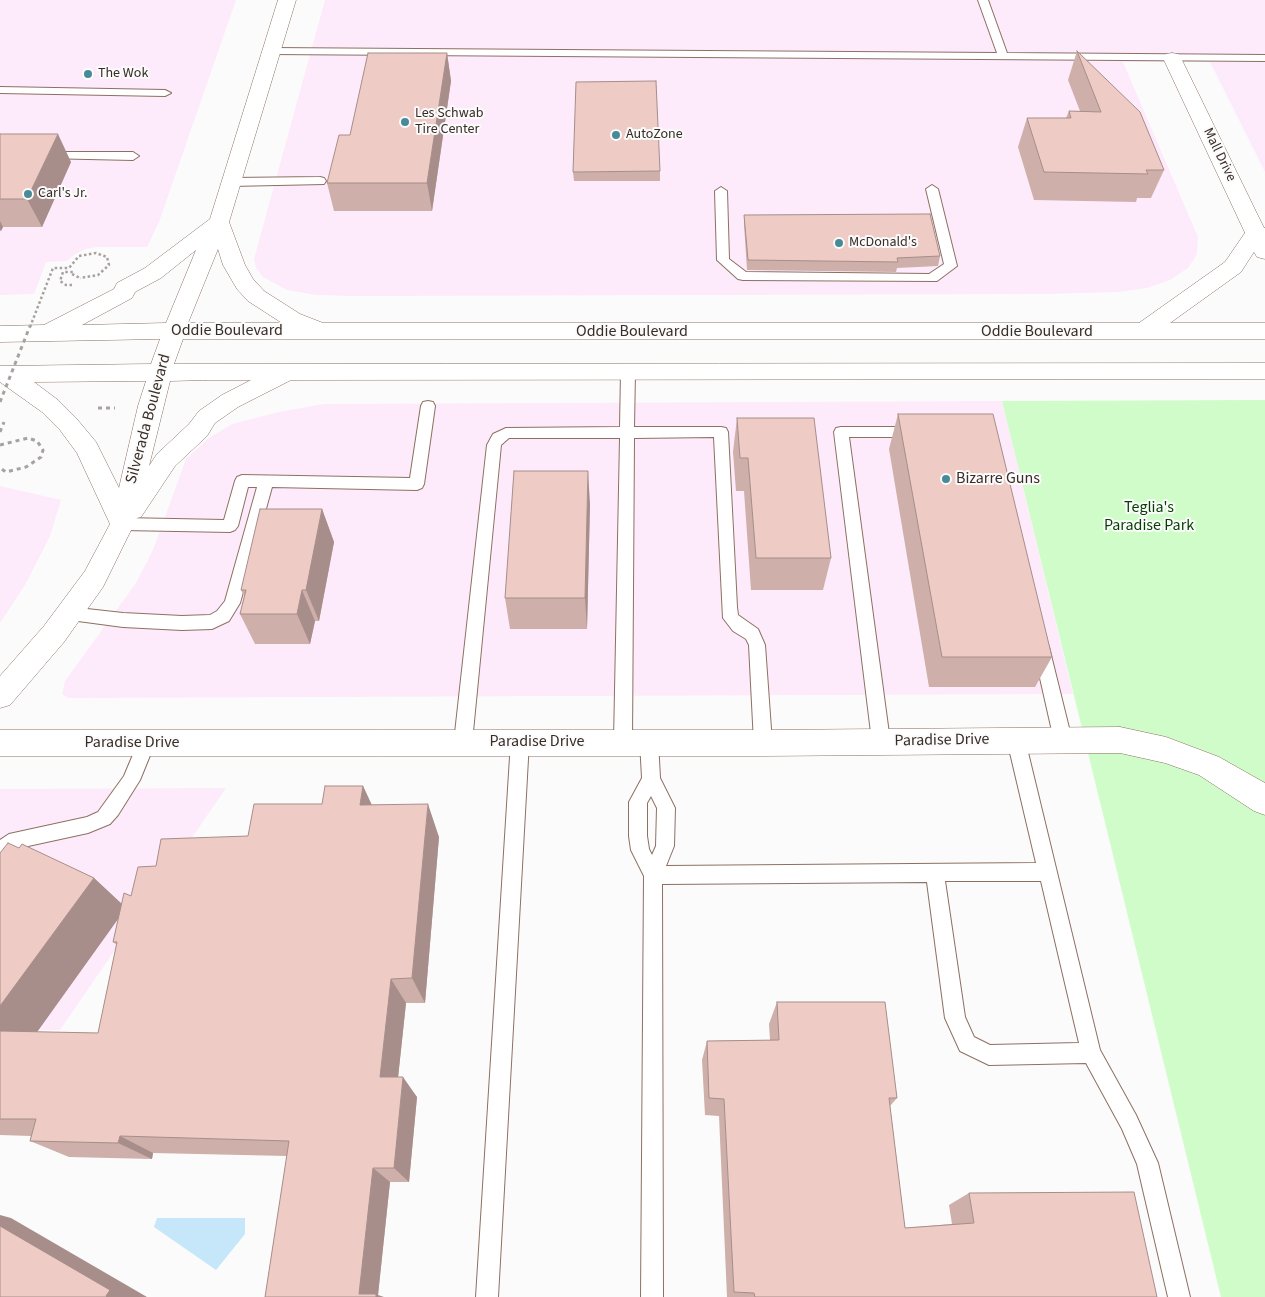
<!DOCTYPE html>
<html>
<head>
<meta charset="utf-8">
<style>
	body { margin:0 }
	canvas { display:block; background:#fbfbfb }
</style>
</head>
<body>
<canvas width="1265" height="1297"></canvas>
<script>
const context = document.querySelector('canvas').getContext('2d');
context.lineJoin = 'round';
function fill(path, color) { context.fillStyle = color; context.fill(path, 'evenodd'); }
const toPath = rows => new Path2D(rows.map(r => 'M' + r).join(''));
function stroke(path, color, width, dash) { context.strokeStyle = color; context.lineWidth = width; context.lineCap = dash ? 'butt' : 'round'; context.setLineDash(dash || []); context.stroke(path); }
function write(font, color, halo, rows, align = 'center') {
  context.font = font + ' "Source Sans 3",sans-serif'; context.lineWidth = 4; context.setLineDash([]); context.textBaseline = 'middle'; context.strokeStyle = halo; context.fillStyle = color; for (const [text, x, y, turn = 0] of rows) {
    context.save(); context.translate(x, y); context.rotate((+turn || 0) * Math.PI / 180); context.textAlign = isNaN(turn) ? turn : align; if (halo) context.strokeText(text, 0, 0); context.fillText(text, 0, 0); context.restore();
  }
}
fill(toPath([
	[0,0,236,0,159,222,147,247,97,247,86,249,75,254,67,261,46,262,34,294,0,295],
	[325,0,1265,0,1265,172,1210,62,1123,62,1198,237,1197,254,1188,268,1170,280,1147,288,1118,292,1045,294,353,296,316,295,287,290,263,277,256,268,254,259],
	[1002,401,1073,694,69,698,62,694,65,681,136,583,153,550,186,459,209,438,232,424,279,412,324,404],
	[0,486,61,500,50,536,25,585,0,623],
	[226,788,60,1030,0,1030,0,789]
]), '#fdebfc');
fill(toPath([
	[1265,400,1265,1297,1221,1297,1002,401]
]), '#cffcc8');
fill(toPath([
	[157,1218,245,1218,245,1234,216,1270,154,1227]
]), '#c6e6f9');
const lane = toPath([
	[978,0,988,0,1007,53,1265,55,1265,61,271,54,266,51,271,48,997,53,978,0],
	[0,87,165,90,171,93,165,96,0,93,0,87],
	[47,152,133,152,139,156,133,160,43,158,41,156,43,154,47,152],
	[320,177,324,178,326,181,324,184,231,186,225,182,231,178,320,177],
	[932,185,938,189,957,266,937,281,743,280,738,279,717,260,715,191,721,187,727,191,729,259,746,272,929,274,944,264,926,189,932,185],
	[628,367,633,369,635,372,634,427,721,427,726,428,728,432,737,607,738,615,758,629,765,645,772,743,769,748,763,751,757,748,754,743,749,645,746,639,733,631,723,618,714,437,634,438,632,741,629,746,623,749,617,746,614,741,620,438,509,438,501,445,472,742,469,747,463,750,457,747,454,742,487,445,493,434,506,428,620,427,621,372,623,369,628,367],
	[428,401,433,402,435,406,424,484,422,488,417,490,272,487,240,603,229,621,212,629,182,630,123,627,63,619,61,614,63,609,69,607,123,613,182,616,210,615,217,611,225,601,257,487,248,487,238,526,235,530,230,532,123,530,118,528,115,524,118,520,123,518,224,520,235,481,237,477,242,475,410,478,421,406,423,402,428,401],
	[841,427,915,427,920,428,922,432,920,436,915,437,849,437,890,741,887,746,881,749,875,746,872,741,834,432,836,428,841,427],
	[1041,640,1047,642,1049,647,1072,740,1069,745,1063,748,1057,745,1054,740,1033,647,1035,642,1041,640],
	[1016,732,1022,735,1025,740,1100,1050,1136,1115,1158,1163,1190,1297,1168,1297,1137,1164,1122,1129,1086,1063,989,1065,960,1051,945,1018,927,882,662,884,663,1297,641,1297,644,876,631,850,629,836,629,802,642,778,640,741,643,736,649,733,655,736,658,741,660,778,675,808,674,846,666,866,1036,863,1007,740,1010,735,1016,732],
	[651,796,657,808,656,846,652,855,649,849,647,836,647,803,651,796],
	[945,881,1041,881,1079,1043,990,1045,974,1037,965,1017,945,881],
	[520,733,526,736,529,741,498,1297,476,1297,511,741,514,736,520,733],
	[146,735,152,738,155,743,140,780,118,815,110,824,88,833,19,848,0,858,0,840,9,834,87,817,98,812,124,776,140,738,146,735]
]);
const street = toPath([
	[1172,53,1178,54,1181,58,1265,230,1265,259,1257,257,1254,252,1163,58,1166,54,1172,53],
	[1120,727,1166,737,1219,757,1265,783,1265,815,1254,811,1199,775,1165,763,1120,753,763,756,0,756,0,730,763,730,1120,727]
]);
const secondary = toPath([
	[278,0,296,0,229,222,245,265,253,279,264,291,300,314,323,323,1139,323,1225,262,1249,227,1256,225,1265,228,1265,246,1259,244,1241,272,1170,323,1265,323,1265,339,183,339,174,364,1265,363,1265,379,291,380,238,407,215,423,207,436,175,466,141,517,137,518,103,587,64,642,10,705,0,708,0,676,44,626,85,571,110,524,77,453,60,430,42,412,0,382,0,366,151,364,160,339,0,342,0,326,44,325,114,289,117,283,145,268,210,219,278,0],
	[218,249,223,265,237,289,248,301,282,323,188,323,218,249],
	[196,250,166,323,82,325,132,298,135,292,161,278,196,250],
	[206,380,251,380,222,395,199,411,189,424,157,454,149,466,170,381,206,380],
	[146,381,138,406,119,488,96,442,76,418,58,400,34,382,146,381]
]);
stroke(lane, '#8d7062', 2);
stroke(street, '#8d7062', 1);
stroke(secondary, '#8d7062', 1);
stroke(toPath([
	[72,285,66,285,60,281,63,272,73,272,72,274,80,278]
]), '#a7a2a0', 2.5, [2.5, 2.5]);
stroke(toPath([
	[98,408,115,408],
	[0,432,4,422],
	[0,445,28,438,37,441,43,450,41,457,26,467,6,472,0,468]
]), '#a7a2a0', 3, [4, 4]);
fill(lane, '#fff');
fill(street, '#fff');
fill(secondary, '#fff');
stroke(toPath([
	[30,327,53,268,69,268,79,256,96,253,107,257,109,265,98,275,80,278]
]), '#a7a2a0', 2.5, [2.5, 2.5]);
stroke(toPath([
	[0,402,30,326]
]), '#a7a2a0', 3, [4, 4]);
fill(toPath([
	[1077,51,1164,170,1151,198,1137,198,1136,202,1034,200,1018,147,1027,118,1066,118,1069,111,1080,111,1068,80],
	[447,53,451,81,432,211,334,211,327,183,350,135],
	[0,134,71,162,42,227,3,227,1,231,0,231],
	[660,171,660,181,574,181,573,172],
	[744,215,940,256,938,266,897,268,896,272,747,270,744,224],
	[898,414,1052,657,1035,687,929,687,889,449],
	[737,418,831,558,823,590,751,590,744,491,736,491,733,452],
	[590,504,587,629,510,629,505,598],
	[322,509,334,542,319,621,315,621,310,644,255,644,240,614,244,596,241,590],
	[363,786,372,805,439,837,425,1003,406,1003,398,1077,417,1097,409,1182,390,1182,378,1295,265,1297,287,1156,153,1153,152,1159,69,1157,30,1141,31,1136,0,1135,0,853,19,848,94,878,122,904,131,896,156,866,248,836,322,804],
	[119,917,113,942,117,945,98,1033,37,1032],
	[777,1002,897,1098,890,1106,905,1228,952,1224,949,1205,969,1193,1157,1297,727,1297,719,1116,705,1115,702,1060,707,1041,770,1040,769,1024]
]), '#ceafa9');
fill(toPath([
	[447,53,451,81,432,211,427,183],
	[58,134,71,162,42,227,27,199],
	[0,221,3,227,1,231,0,229],
	[588,471,590,504,587,629,585,598],
	[322,509,334,542,319,621,306,590],
	[302,590,315,621,310,644,297,614],
	[363,786,378,819,360,805],
	[428,804,439,837,425,1003,412,978],
	[94,878,126,908,22,1053,0,1041,0,1006],
	[391,979,406,1003,396,1097,380,1077],
	[403,1077,417,1097,409,1182,394,1168],
	[120,1136,153,1153,152,1159,118,1143],
	[373,1168,390,1182,378,1295,384,1297,368,1297,359,1294],
	[0,1215,11,1218,147,1297,107,1297,0,1226]
]), '#a78e8a');
const building = toPath([
	[1077,51,1140,112,1164,170,1146,170,1148,174,1044,172,1027,118,1071,118,1069,111,1101,112,1077,51],
	[368,53,447,53,427,183,327,183,339,135,350,135,368,53],
	[656,81,660,171,573,172,576,82,656,81],
	[0,134,58,134,27,199,0,199,0,134],
	[930,214,940,256,897,258,898,262,748,260,744,215,930,214],
	[898,414,993,414,1052,657,942,657,898,414],
	[737,418,814,418,831,558,756,558,748,458,740,458,737,418],
	[514,471,588,471,585,598,505,598,514,471],
	[260,509,322,509,306,590,302,590,297,614,240,614,246,590,241,590,260,509],
	[325,786,363,786,360,805,428,804,412,978,391,979,380,1077,403,1077,394,1168,373,1168,359,1294,376,1294,376,1297,265,1297,289,1141,120,1136,118,1143,30,1141,36,1119,0,1119,0,1031,98,1033,117,942,113,942,124,893,131,896,138,867,156,866,161,839,248,836,254,804,322,804,325,786],
	[8,843,19,848,22,844,94,878,0,1006,0,853,8,843],
	[777,1002,885,1002,897,1098,889,1098,905,1228,974,1223,969,1193,1134,1192,1157,1297,755,1297,754,1293,734,1292,724,1099,709,1098,707,1041,779,1040,777,1002],
	[0,1226,110,1290,106,1296,107,1297,0,1297,0,1226]
]);
fill(building, '#efcbc5');
stroke(building, '#a78e8a', 1);
for (const [x, y, r, color] of [
	[88,74,5,"#478b99"],
	[405,122,5,"#478b99"],
	[616,135,5,"#478b99"],
	[28,194,5,"#478b99"],
	[839,243,5,"#478b99"],
	[946,479,5,"#478b99"]
]) { const dot = new Path2D(); dot.arc(x, y, r, 0, 2 * Math.PI); context.fillStyle = color; context.fill(dot); stroke(dot, '#fbfbfb', 2); }
write('14px', '#382c26', '#fbfbfb', [
	["The Wok",98,74],
	["Les Schwab",415,114],
	["Tire Center",415,130],
	["AutoZone",626,135],
	["Carl's Jr.",38,194],
	["McDonald's",849,243]
], 'left');
write('14px', '#382c26', '#fbfbfb', [
	["Mall Drive",1219,155,64]
]);
write('16px', '#382c26', '#fbfbfb', [
	["Oddie Boulevard",227,331],
	["Oddie Boulevard",632,332],
	["Oddie Boulevard",1037,332],
	["Silverada Boulevard",149,419,-75],
	["Paradise Drive",942,741,-1],
	["Paradise Drive",537,742],
	["Paradise Drive",132,743]
]);
write('16px', '#382c26', '#fbfbfb', [
	["Bizarre Guns",956,479]
], 'left');
write('16px', '#033f00', '#fbfbfb', [
	["Teglia's",1149,508],
	["Paradise Park",1149,526]
]);
</script>
</body>
</html>
